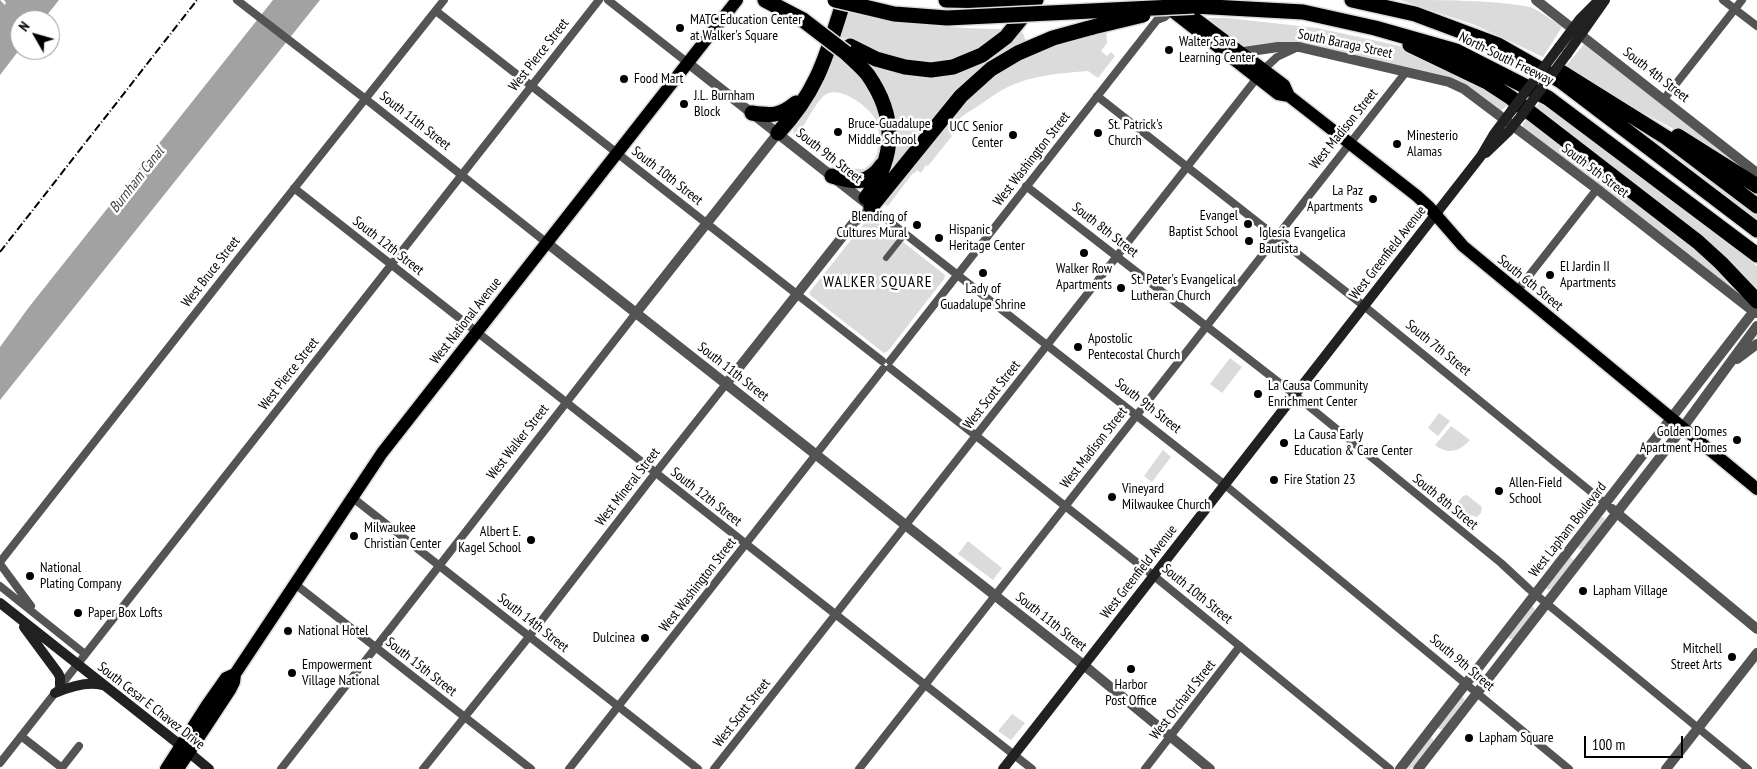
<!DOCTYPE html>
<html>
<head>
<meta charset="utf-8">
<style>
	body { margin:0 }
	#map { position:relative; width:1757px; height:769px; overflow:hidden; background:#fff; font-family:"PT Sans Narrow",sans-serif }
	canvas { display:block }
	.north { position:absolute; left:10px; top:10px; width:50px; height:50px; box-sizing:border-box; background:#fff; border:1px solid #999; border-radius:50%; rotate:308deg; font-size:14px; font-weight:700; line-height:20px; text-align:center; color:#000 }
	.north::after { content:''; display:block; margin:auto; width:18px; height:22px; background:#000; clip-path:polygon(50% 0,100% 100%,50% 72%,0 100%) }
	.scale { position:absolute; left:1584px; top:736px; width:99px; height:22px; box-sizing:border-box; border:2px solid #000; border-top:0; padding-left:6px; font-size:15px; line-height:18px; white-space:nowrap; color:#000; -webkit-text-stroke:4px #fff; paint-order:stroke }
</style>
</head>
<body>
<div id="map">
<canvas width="1757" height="769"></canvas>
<div class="north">N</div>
<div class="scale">100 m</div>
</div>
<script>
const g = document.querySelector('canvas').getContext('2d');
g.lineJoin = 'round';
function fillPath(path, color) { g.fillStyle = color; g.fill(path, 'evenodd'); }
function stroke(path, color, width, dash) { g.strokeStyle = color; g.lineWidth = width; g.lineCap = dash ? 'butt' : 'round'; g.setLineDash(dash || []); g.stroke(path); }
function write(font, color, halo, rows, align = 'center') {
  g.font = font + ' "PT Sans Narrow",sans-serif'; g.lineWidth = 5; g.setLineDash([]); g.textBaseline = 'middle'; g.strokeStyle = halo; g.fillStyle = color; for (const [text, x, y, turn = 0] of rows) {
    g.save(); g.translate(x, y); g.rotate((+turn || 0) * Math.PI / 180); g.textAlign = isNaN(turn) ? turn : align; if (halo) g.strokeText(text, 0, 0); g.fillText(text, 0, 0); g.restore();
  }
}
fillPath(new Path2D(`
	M1400,0C1436,0 1497,0 1530,7C1542,12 1552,20 1562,27L1543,57L1475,25Z
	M843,11C897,23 951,29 1006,29L980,51L933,66L859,48L836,34Z
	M1206,18H1228L1317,28L1396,45L1419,52L1509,103L1501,111L1480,96L1331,50L1244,47Z
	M1019,28H1026L1022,31L1028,46L1008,57L880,188L893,137L850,52L936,73Z
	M1106,29L1107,43L1101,51L1107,56L1111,52L1115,56L1098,78L1088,71C1062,73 1032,75 1008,87C997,92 986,101 975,108C967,113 953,121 949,131L952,136L928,166L926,165L921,173L917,170L914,174L913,173L888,206L882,203L948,116L990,76L1031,53Z
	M1584,44L1729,155L1756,179L1672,128L1563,70Z
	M831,47L858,71L880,106L884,152L866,176L845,173L837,168L864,169C868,166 872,163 875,158C880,149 881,126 874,117C866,105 839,85 825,95C816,101 805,126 796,136L793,134L795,122Z
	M1539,103L1590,137L1757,266V288L1752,286L1535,109Z
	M1615,108L1757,213V219L1614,109Z
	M1528,118L1691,243L1739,292L1738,294L1523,128V124Z
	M870,216L945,275L944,279L888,351L884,353L811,296L809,293Z
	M1230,358L1242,367L1222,393L1210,384Z
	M1439,413L1450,421L1438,436L1428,428Z
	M1451,426L1470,440C1459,452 1448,455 1435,445Z
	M1163,450L1171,457L1152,482L1144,476Z
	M1467,495L1482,507L1481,513L1477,517L1468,514L1456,505L1463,496Z
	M1602,517L1605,518L1604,521L1583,549H1579L1578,547L1598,520Z
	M968,541L1002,568L993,580L958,554Z
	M1570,557L1574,560L1553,588L1549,590L1546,588L1548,585Z
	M1532,606L1535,609L1533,613L1513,639H1509L1508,636Z
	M1462,697L1465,699L1463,702L1443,729H1439L1437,726Z
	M1012,714L1025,723L1011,740L998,731Z
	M1431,737L1433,739V742L1414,767L1408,769L1406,768Z`), '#dbdbdb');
fillPath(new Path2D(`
	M0,0L5,5L6,3L4,0H59L43,20H20V49L0,75Z
	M273,0H320L0,400V347L29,307Z`), '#a2a2a2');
const primary = new Path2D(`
	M1162,0L1163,4L1278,94L1289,96L1417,196L1429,207L1463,246L1757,489
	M1178,5L1284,85L1289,96
	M166,769L207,705L226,678L235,674L382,453L737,0
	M178,769L230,690L234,682L235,674`);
const motorway = new Path2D(`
	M765,0L803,20
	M946,0L996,1L1021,0
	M1352,0L1415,14L1498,45L1561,81L1757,230
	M1194,6L1303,12L1375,28L1456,51L1548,98L1757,255
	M1410,45L1487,82L1510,97L1698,242L1721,263L1757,301
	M850,46L876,59L905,67L931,70L953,67L982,55L1006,37L1036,0
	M846,53C853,60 862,67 868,75C897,117 896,157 866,198
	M1563,73L1667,138L1757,206
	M752,113C772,116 780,116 796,103
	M778,133C818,91 827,54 844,0
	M1678,136L1757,186
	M832,176C853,182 868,186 882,165
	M871,207L961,96L991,69L1018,53L1053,38L1093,27`);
stroke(primary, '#dbdbdb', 15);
stroke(motorway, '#dbdbdb', 18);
stroke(new Path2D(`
	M886,258L905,234`), '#545454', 6);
stroke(new Path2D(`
	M237,0L372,104L547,243
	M608,0L688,63
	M1723,0L1757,26
	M436,11L882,361
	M1097,96L1364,306L1606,504
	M1664,99L1742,0
	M1026,186L1295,395L1501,563L1529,589L1748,769
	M294,188L1032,769
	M871,207L1225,485L1569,769
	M1517,291L1597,189
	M890,361L1157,20L1165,17L1174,8
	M890,368L1154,576L1390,769
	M353,498L698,769
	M0,562L238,259L444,0
	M0,564L31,606
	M295,584L531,769
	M0,586L85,654
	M21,736L62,768
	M0,763L599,0
	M61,769L79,746
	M281,769L636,313
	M423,769L524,643L650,480L726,384
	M569,769L883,369
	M714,769L1264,69L1277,57L1294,49
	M859,769L1406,72
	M1145,769L1240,646`), '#545454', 8);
stroke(new Path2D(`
	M1536,0L1757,173
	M1237,53L1278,47H1299L1449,82L1464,89L1597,189L1748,307L1757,313
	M688,63L871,207L865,214L854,222L726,384
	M547,243L1091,671L1210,769
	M636,313L778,133
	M1737,359L1757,344
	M1612,509L1757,629
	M1400,769L1757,307
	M1418,769L1678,434L1757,326
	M1666,769L1757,653`), '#545454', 10);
stroke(new Path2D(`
	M1559,47L1580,19L1599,0
	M1567,54L1605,0
	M1486,153L1509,131L1521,116
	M0,603L175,741L209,769
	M24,627L58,673L60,677V685
	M55,693C69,687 87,681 102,685
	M1003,769L1481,156L1494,134L1512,110`), '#212121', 10);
stroke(primary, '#000', 12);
stroke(motorway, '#000', 15);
stroke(new Path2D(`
	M0,252L197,0`), '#000', 2, [8, 2.5, 1, 2.5]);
const motorwayBridge = new Path2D(`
	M835,0L894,14L947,18L1194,6
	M803,20L846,53
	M1093,27L1143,15`);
stroke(motorwayBridge, '#dbdbdb', 18, []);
stroke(new Path2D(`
	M1512,110L1559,47
	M1521,116L1567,54`), '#212121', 10);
stroke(motorwayBridge, '#000', 15);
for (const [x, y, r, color] of [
	[680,28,5,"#000"],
	[1169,50,5,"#000"],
	[624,79,5,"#000"],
	[684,104,5,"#000"],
	[838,132,5,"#000"],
	[1098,133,5,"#000"],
	[1013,135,5,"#000"],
	[1397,144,5,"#000"],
	[1373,199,5,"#000"],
	[1248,224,5,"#000"],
	[917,225,5,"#000"],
	[939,238,5,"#000"],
	[1249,241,5,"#000"],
	[1084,253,5,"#000"],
	[983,273,5,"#000"],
	[1550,275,5,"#000"],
	[1121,288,5,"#000"],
	[1078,347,5,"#000"],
	[1258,394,5,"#000"],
	[1737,440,5,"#000"],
	[1284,443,5,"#000"],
	[1274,480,5,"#000"],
	[1499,491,5,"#000"],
	[1112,497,5,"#000"],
	[354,536,5,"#000"],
	[531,540,5,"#000"],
	[30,576,5,"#000"],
	[1583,591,5,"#000"],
	[78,613,5,"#000"],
	[288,631,5,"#000"],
	[645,638,5,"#000"],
	[1732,657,5,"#000"],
	[1131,669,5,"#000"],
	[292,673,5,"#000"],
	[1469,738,5,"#000"]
]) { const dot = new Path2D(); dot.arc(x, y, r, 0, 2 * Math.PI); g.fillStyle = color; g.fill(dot); stroke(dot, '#fff', 2); }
write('14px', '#000', '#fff', [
	["MATC Education Center",690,20],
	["at Walker's Square",690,36],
	["Walter Sava",1179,42],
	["Learning Center",1179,58],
	["Food Mart",634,79],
	["J.L. Burnham",694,96],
	["Block",694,112],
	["Bruce-Guadalupe",848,124],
	["Middle School",848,140],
	["St. Patrick's",1108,125],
	["Church",1108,141],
	["UCC Senior",1003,127,"right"],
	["Center",1003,143,"right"],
	["Minesterio",1407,136],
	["Alamas",1407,152],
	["La Paz",1363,191,"right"],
	["Apartments",1363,207,"right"],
	["Evangel",1238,216,"right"],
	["Baptist School",1238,232,"right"],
	["Blending of",907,217,"right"],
	["Cultures Mural",907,233,"right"],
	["Hispanic",949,230],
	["Heritage Center",949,246],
	["Iglesia Evangelica",1259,233],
	["Bautista",1259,249],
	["El Jardin II",1560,267],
	["Apartments",1560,283],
	["Walker Row",1084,269,"center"],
	["Apartments",1084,285,"center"],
	["St. Peter's Evangelical",1131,280],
	["Lutheran Church",1131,296],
	["Lady of",983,289,"center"],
	["Guadalupe Shrine",983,305,"center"],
	["Apostolic",1088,339],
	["Pentecostal Church",1088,355],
	["La Causa Community",1268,386],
	["Enrichment Center",1268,402],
	["Golden Domes",1727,432,"right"],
	["Apartment Homes",1727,448,"right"],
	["La Causa Early",1294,435],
	["Education & Care Center",1294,451],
	["Fire Station 23",1284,480],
	["Allen-Field",1509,483],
	["School",1509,499],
	["Vineyard",1122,489],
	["Milwaukee Church",1122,505],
	["Milwaukee",364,528],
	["Christian Center",364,544],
	["Albert E.",521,532,"right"],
	["Kagel School",521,548,"right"],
	["National",40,568],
	["Plating Company",40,584],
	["Lapham Village",1593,591],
	["Paper Box Lofts",88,613],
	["National Hotel",298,631],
	["Dulcinea",635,638,"right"],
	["Mitchell",1722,649,"right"],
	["Street Arts",1722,665,"right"],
	["Empowerment",302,665],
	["Village National",302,681],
	["Harbor",1131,685,"center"],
	["Post Office",1131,701,"center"],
	["Lapham Square",1479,738]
], 'left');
write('14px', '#000', '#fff', [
	["South Baraga Street",1345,44,12],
	["West Pierce Street",539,55,-52],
	["North-South Freeway",1506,59,26],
	["South 4th Street",1656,75,38],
	["South 11th Street",415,121,38],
	["West Madison Street",1344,129,-51],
	["South 9th Street",829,156,38],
	["West Washington Street",1032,159,-52],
	["South 5th Street",1595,171,37],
	["South 10th Street",667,176,38],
	["South 8th Street",1105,230,38],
	["South 12th Street",388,246,38],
	["West Greenfield Avenue",1388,253,-52],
	["West Bruce Street",211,272,-52],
	["South 6th Street",1530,283,39],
	["West National Avenue",466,321,-52],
	["South 7th Street",1438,348,39],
	["South 11th Street",733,372,38],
	["West Pierce Street",289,374,-52],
	["West Scott Street",992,395,-52],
	["South 9th Street",1148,406,38],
	["West Walker Street",518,442,-52],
	["West Madison Street",1094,448,-52],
	["West Mineral Street",628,487,-52],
	["South 12th Street",706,497,38],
	["South 8th Street",1445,502,39],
	["West Lapham Boulevard",1568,530,-52],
	["West Greenfield Avenue",1139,572,-52],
	["West Washington Street",698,585,-52],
	["South 10th Street",1197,594,39],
	["South 11th Street",1051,622,38],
	["South 14th Street",533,623,38],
	["South 9th Street",1462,663,40],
	["South 15th Street",421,667,38],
	["West Orchard Street",1183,700,-52],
	["South Cesar E Chavez Drive",151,706,38],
	["West Scott Street",742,713,-52]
]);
write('italic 15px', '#434343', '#fff', [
	["Burnham Canal",137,180,-52]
]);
g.letterSpacing = '1px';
write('16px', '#000', '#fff', [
	["WALKER SQUARE",878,282]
]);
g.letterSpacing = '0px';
</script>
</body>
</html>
